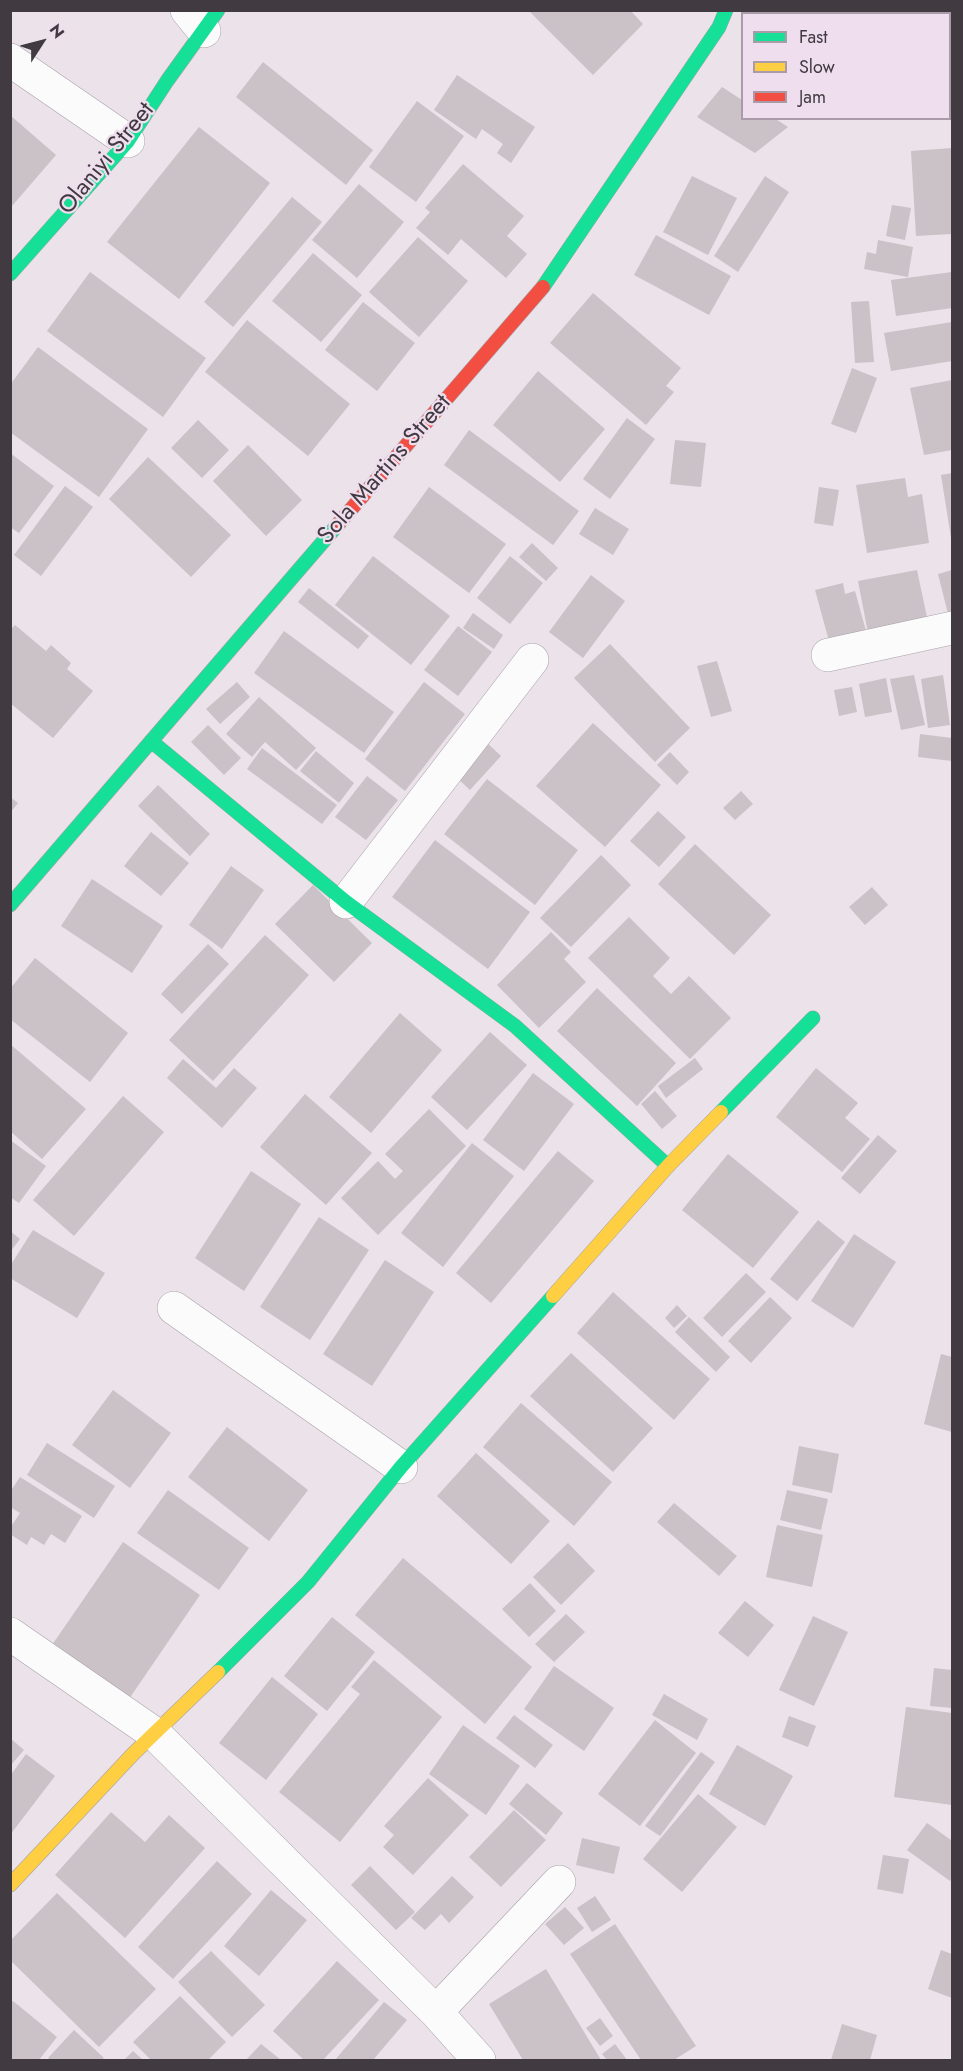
<!DOCTYPE html>
<html>
<head>
<meta charset="utf-8">
<style>
	body { margin:0 }
	#map { position:relative; width:963px; height:2071px; overflow:hidden; background:#ebe2ea; font-family:Jost,sans-serif }
	canvas { display:block }
	.frame { position:absolute; inset:0; border:12px solid #413a40; pointer-events:none }
	.legend { position:absolute; left:741px; top:12px; width:210px; height:108px; box-sizing:border-box; background:#efdeee; border:2px solid #a99ca8; margin:0; padding:8px 10px; list-style:none; font-size:18px; color:#413a40 }
	.legend li { display:flex; align-items:center; gap:12px; height:30px }
	.legend b { width:30px; border:2px solid #a99ca8 }
	.north { position:absolute; left:12px; top:12px; width:60px; height:60px; -webkit-text-stroke:4px #efdeee; paint-order:stroke; rotate:54deg; font-size:16px; font-weight:700; line-height:24px; text-align:center; color:#413a40 }
	.north::after { content:''; display:block; margin:auto; width:21px; height:27px; background:#413a40; clip-path:polygon(50% 0,100% 100%,50% 72%,0 100%) }
</style>
</head>
<body>
<div id="map">
<canvas width="963" height="2071"></canvas>
<div class="frame"></div>
<ul class="legend">
<li><b style="height:8px;background:#16e098"></b>Fast</li>
<li><b style="height:8px;background:#ffcf43"></b>Slow</li>
<li><b style="height:8px;background:#f24e42"></b>Jam</li>
</ul>
<div class="north">N</div>
</div>
<script>
const g = document.querySelector('canvas').getContext('2d');
g.lineJoin = 'round';
function fillPath(path, color) { g.fillStyle = color; g.fill(path, 'evenodd'); }
function stroke(path, color, width, dash) { g.strokeStyle = color; g.lineWidth = width; g.lineCap = dash ? 'butt' : 'round'; g.setLineDash(dash || []); g.stroke(path); }
function write(font, color, halo, rows, align = 'center') {
  g.font = font + ' Jost,sans-serif'; g.lineWidth = 4.5; g.setLineDash([]); g.textBaseline = 'middle'; g.strokeStyle = halo; g.fillStyle = color; for (const [text, x, y, turn = 0] of rows) {
    g.save(); g.translate(x, y); g.rotate((+turn || 0) * Math.PI / 180); g.textAlign = isNaN(turn) ? turn : align; if (halo) g.strokeText(text, 0, 0); g.fillText(text, 0, 0); g.restore();
  }
}
fillPath(new Path2D(`
	M528,10H630L643,24L593,75Z
	M263,62L373,150L346,185L236,97Z
	M457,75L535,127L511,163L497,153L503,144L482,129L476,139L434,110Z
	M722,87L742,100V118H774L788,127L755,153L697,117Z
	M417,101L464,136L416,202L369,167Z
	M10,115L56,155L12,206L10,204Z
	M199,127L270,183L179,299L107,242Z
	M952,148V234L916,236L911,151Z
	M463,164L524,216L507,236L527,254L506,278L461,239L448,255L416,228L430,212L425,208Z
	M692,176L737,198L708,255L663,232Z
	M765,176L789,192L738,272L714,256Z
	M359,184L404,222L357,278L312,240Z
	M292,197L322,222L233,327L204,302Z
	M892,205L911,208L905,240L886,236Z
	M656,235L731,276L709,315L634,275Z
	M418,237L468,281L419,337L369,292Z
	M878,240L913,247L908,277L864,269L867,252L876,254Z
	M313,253L362,295L321,342L272,301Z
	M90,272L206,358L163,417L47,331Z
	M952,272V308L896,316L891,280Z
	M593,293L681,368L666,386L674,392L646,425L550,343Z
	M869,301L874,362L855,363L851,302Z
	M363,302L415,343L377,391L325,350Z
	M247,320L350,404L308,456L205,372Z
	M952,322V361L891,371L884,333Z
	M38,347L148,429L99,497L10,432V385Z
	M852,368L877,378L856,433L831,424Z
	M538,371L605,429L560,482L493,425Z
	M952,380V450L924,455L910,388Z
	M627,418L655,439L610,499L583,479Z
	M198,420L229,450L202,478L171,448Z
	M469,430L579,511L553,545L444,465Z
	M675,440L706,443L701,487L670,484Z
	M248,445L302,500L266,536L213,481Z
	M10,453L54,486L19,533L10,527Z
	M148,457L231,535L191,577L109,499Z
	M952,473V538H951L941,475Z
	M905,478L908,497L922,494L929,543L867,553L856,485Z
	M65,486L93,507L41,576L14,555Z
	M429,487L506,544L469,593L393,537Z
	M819,487L839,490L833,526L814,523Z
	M595,508L629,529L613,555L579,534Z
	M532,543L558,568L546,581L519,557Z
	M373,556L450,616L411,665L335,605Z
	M510,556L543,583L510,624L477,598Z
	M917,570L928,622L868,633L858,581Z
	M952,570V613L948,614L938,574Z
	M591,575L625,601L583,658L549,632Z
	M843,583L845,594L855,591L866,631L829,641L815,590Z
	M309,588L369,636L358,649L298,602Z
	M473,613L503,635L494,649L463,628Z
	M15,625L46,651L51,645L71,663L67,669L93,691L53,738L10,703V630Z
	M458,626L492,652L458,696L424,670Z
	M284,631L394,712L364,753L254,673Z
	M610,644L690,728L655,762L574,678Z
	M717,661L732,711L711,717L697,666Z
	M914,675L925,725L901,730L890,679Z
	M943,675L950,725L928,728L921,679Z
	M886,678L892,712L865,717L859,684Z
	M237,682L250,697L220,724L206,709Z
	M424,682L465,714L405,791L365,759Z
	M852,687L857,712L839,716L834,690Z
	M259,697L316,748L296,770L265,742L252,757L226,734Z
	M593,723L661,785L605,847L536,786Z
	M208,725L241,758L224,775L191,742Z
	M920,734L952,738V761L918,757Z
	M485,741L501,756L470,790L454,775Z
	M262,748L337,805L322,824L247,769Z
	M316,751L354,783L339,803L300,771Z
	M670,752L689,772L677,785L657,765Z
	M367,776L398,800L366,840L335,817Z
	M487,779L578,850L535,905L444,834Z
	M158,785L210,834L190,856L138,806Z
	M741,791L753,804L735,820L723,808Z
	M10,797L18,803L10,813Z
	M658,811L686,837L659,867L630,841Z
	M151,832L189,863L161,896L124,866Z
	M435,840L530,912L488,969L392,897Z
	M695,844L771,915L734,955L658,884Z
	M601,855L631,885L571,947L540,918Z
	M231,866L264,890L222,949L189,925Z
	M92,879L163,926L132,973L61,926Z
	M313,885L372,943L334,982L275,924Z
	M872,887L888,905L865,925L849,907Z
	M629,917L670,958L653,976L671,994L689,976L731,1018L690,1059L588,958Z
	M551,932L571,952L564,959L586,982L539,1028L497,985Z
	M265,935L309,975L213,1081L169,1040Z
	M208,944L229,964L182,1014L161,994Z
	M35,958L128,1033L90,1082L10,1019V989Z
	M597,988L676,1063L637,1106L557,1031Z
	M400,1013L442,1050L371,1133L329,1097Z
	M490,1032L527,1065L467,1130L431,1097Z
	M10,1044L86,1109L42,1159L10,1131Z
	M695,1058L703,1069L666,1098L658,1086Z
	M183,1059L216,1088L234,1068L257,1088L222,1128L167,1078Z
	M816,1068L858,1103L845,1118L870,1139L842,1172L776,1117Z
	M533,1073L574,1104L524,1171L483,1140Z
	M655,1091L677,1116L662,1129L641,1104Z
	M305,1094L372,1153L326,1205L260,1147Z
	M123,1096L164,1132L74,1236L33,1200Z
	M429,1109L466,1146L378,1235L341,1198L378,1161L395,1179L403,1171L385,1154Z
	M878,1135L897,1151L860,1194L841,1178Z
	M10,1140L46,1166L19,1203L10,1197Z
	M472,1143L514,1176L443,1267L401,1233Z
	M558,1151L594,1181L491,1303L456,1273Z
	M728,1154L799,1212L753,1268L682,1210Z
	M251,1171L301,1204L244,1291L195,1258Z
	M319,1217L369,1250L310,1340L260,1307Z
	M818,1220L845,1242L797,1301L770,1279Z
	M33,1230L105,1273L77,1318L10,1278V1266Z
	M10,1231L20,1239L10,1252Z
	M854,1234L896,1262L853,1328L811,1301Z
	M385,1260L434,1292L372,1386L323,1354Z
	M746,1273L766,1292L722,1337L703,1318Z
	M613,1292L710,1379L674,1420L577,1333Z
	M770,1297L792,1318L751,1363L728,1341Z
	M677,1305L687,1316L674,1328L665,1318Z
	M689,1317L730,1357L716,1372L675,1332Z
	M571,1353L653,1428L613,1472L530,1396Z
	M941,1354L952,1357V1432L924,1424Z
	M113,1390L171,1433L130,1488L72,1445Z
	M521,1403L612,1482L574,1526L483,1447Z
	M227,1427L308,1490L269,1541L188,1477Z
	M47,1443L115,1486L94,1518L27,1475Z
	M799,1446L839,1454L832,1493L792,1485Z
	M476,1453L550,1521L511,1564L437,1496Z
	M20,1477L82,1516L65,1543L51,1534L44,1545L31,1537L27,1545L10,1534V1528L20,1513L10,1507V1492Z
	M168,1490L249,1548L219,1590L137,1533Z
	M787,1490L828,1499L821,1530L780,1520Z
	M674,1503L737,1556L719,1576L657,1522Z
	M777,1525L823,1535L812,1587L766,1577Z
	M123,1542L200,1595L129,1699L52,1645Z
	M568,1543L595,1571L561,1605L533,1577Z
	M403,1558L532,1667L485,1724L355,1615Z
	M530,1583L556,1611L529,1637L502,1609Z
	M745,1601L774,1625L748,1657L718,1633Z
	M566,1614L585,1632L554,1662L535,1644Z
	M813,1616L848,1632L814,1706L779,1690Z
	M332,1617L375,1652L327,1711L284,1676Z
	M374,1660L442,1717L340,1842L279,1792L360,1694L351,1687Z
	M554,1666L614,1708L584,1751L524,1709Z
	M934,1668L952,1670V1708L930,1706Z
	M272,1677L318,1714L266,1780L219,1743Z
	M664,1694L708,1719L697,1740L652,1715Z
	M906,1707L952,1713V1805L894,1797Z
	M514,1715L553,1745L535,1768L496,1738Z
	M789,1716L816,1726L808,1747L782,1737Z
	M655,1720L696,1753L640,1826L598,1794Z
	M463,1725L520,1766L486,1815L429,1774Z
	M10,1738L24,1750L10,1766Z
	M737,1745L793,1776L765,1826L709,1794Z
	M701,1752L715,1762L660,1836L645,1826Z
	M26,1754L55,1776L10,1835V1776Z
	M428,1778L469,1815L413,1875L383,1847L394,1835L384,1826Z
	M527,1783L563,1813L546,1835L509,1804Z
	M698,1794L737,1827L682,1892L643,1859Z
	M514,1810L546,1840L501,1887L469,1857Z
	M111,1812L145,1842L169,1815L205,1848L125,1938L55,1875Z
	M927,1823L951,1840L952,1838V1877L950,1881L907,1850Z
	M582,1838L620,1847L614,1874L576,1865Z
	M883,1855L909,1859L903,1894L877,1889Z
	M217,1861L252,1894L173,1979L138,1947Z
	M370,1866L415,1912L396,1930L351,1885Z
	M452,1876L474,1897L449,1923L441,1914L425,1930L411,1918Z
	M271,1890L307,1920L259,1976L224,1946Z
	M57,1893L156,1989L99,2047L10,1960V1941Z
	M595,1896L611,1920L592,1932L577,1908Z
	M565,1907L584,1928L564,1945L545,1924Z
	M615,1924L696,2046L674,2060H641L570,1954Z
	M941,1950L952,1954V1998L928,1989Z
	M211,1951L265,2005L232,2037L178,1982Z
	M337,1961L379,2000L323,2060H304L273,2031Z
	M546,1969L601,2060H523L489,2004Z
	M180,1996L226,2042L208,2060H151L133,2042Z
	M13,2001L57,2037L39,2060H10V2004Z
	M384,2002L407,2020L373,2060H335Z
	M600,2018L613,2036L600,2046L586,2028Z
	M842,2024L877,2035L870,2060H831Z
	M74,2030L104,2058L101,2060H50L48,2058Z
	M261,2044L281,2060H246Z
	M615,2044L627,2060H607L602,2054Z
	M133,2051L143,2060H124Z`), '#cac2c7');
const street = new Path2D(`
	M187,10L204,31
	M890,14L891,10
	M10,60L128,141
	M828,655L952,628
	M346,902L532,660
	M174,1308L401,1467
	M10,1634L155,1734L436,2012L479,2060
	M436,2012L559,1882`);
const fast = new Path2D(`
	M10,274L128,141L167,81L218,10
	M543,287L719,27L726,10
	M151,741L346,902L515,1026L668,1166
	M10,905L340,522
	M721,1112L813,1018
	M218,1672L308,1582L401,1467L553,1296`);
const slow = new Path2D(`
	M553,1296L668,1166L721,1112
	M10,1885L133,1754L218,1672`);
const jam = new Path2D(`
	M340,522L543,287`);
stroke(street, '#a7a1a7', 34);
stroke(fast, '#a7a1a7', 15);
stroke(slow, '#a7a1a7', 15);
stroke(jam, '#a7a1a7', 15);
stroke(street, '#fcfbfc', 33);
stroke(fast, '#16e098', 14);
stroke(slow, '#ffcf43', 14);
stroke(jam, '#f24e42', 14);
write('24px', '#413a40', '#efdeee', [
	["Olaniyi Street",107,159,-51],
	["Sola Martins Street",385,470,-49]
]);
</script>
</body>
</html>
